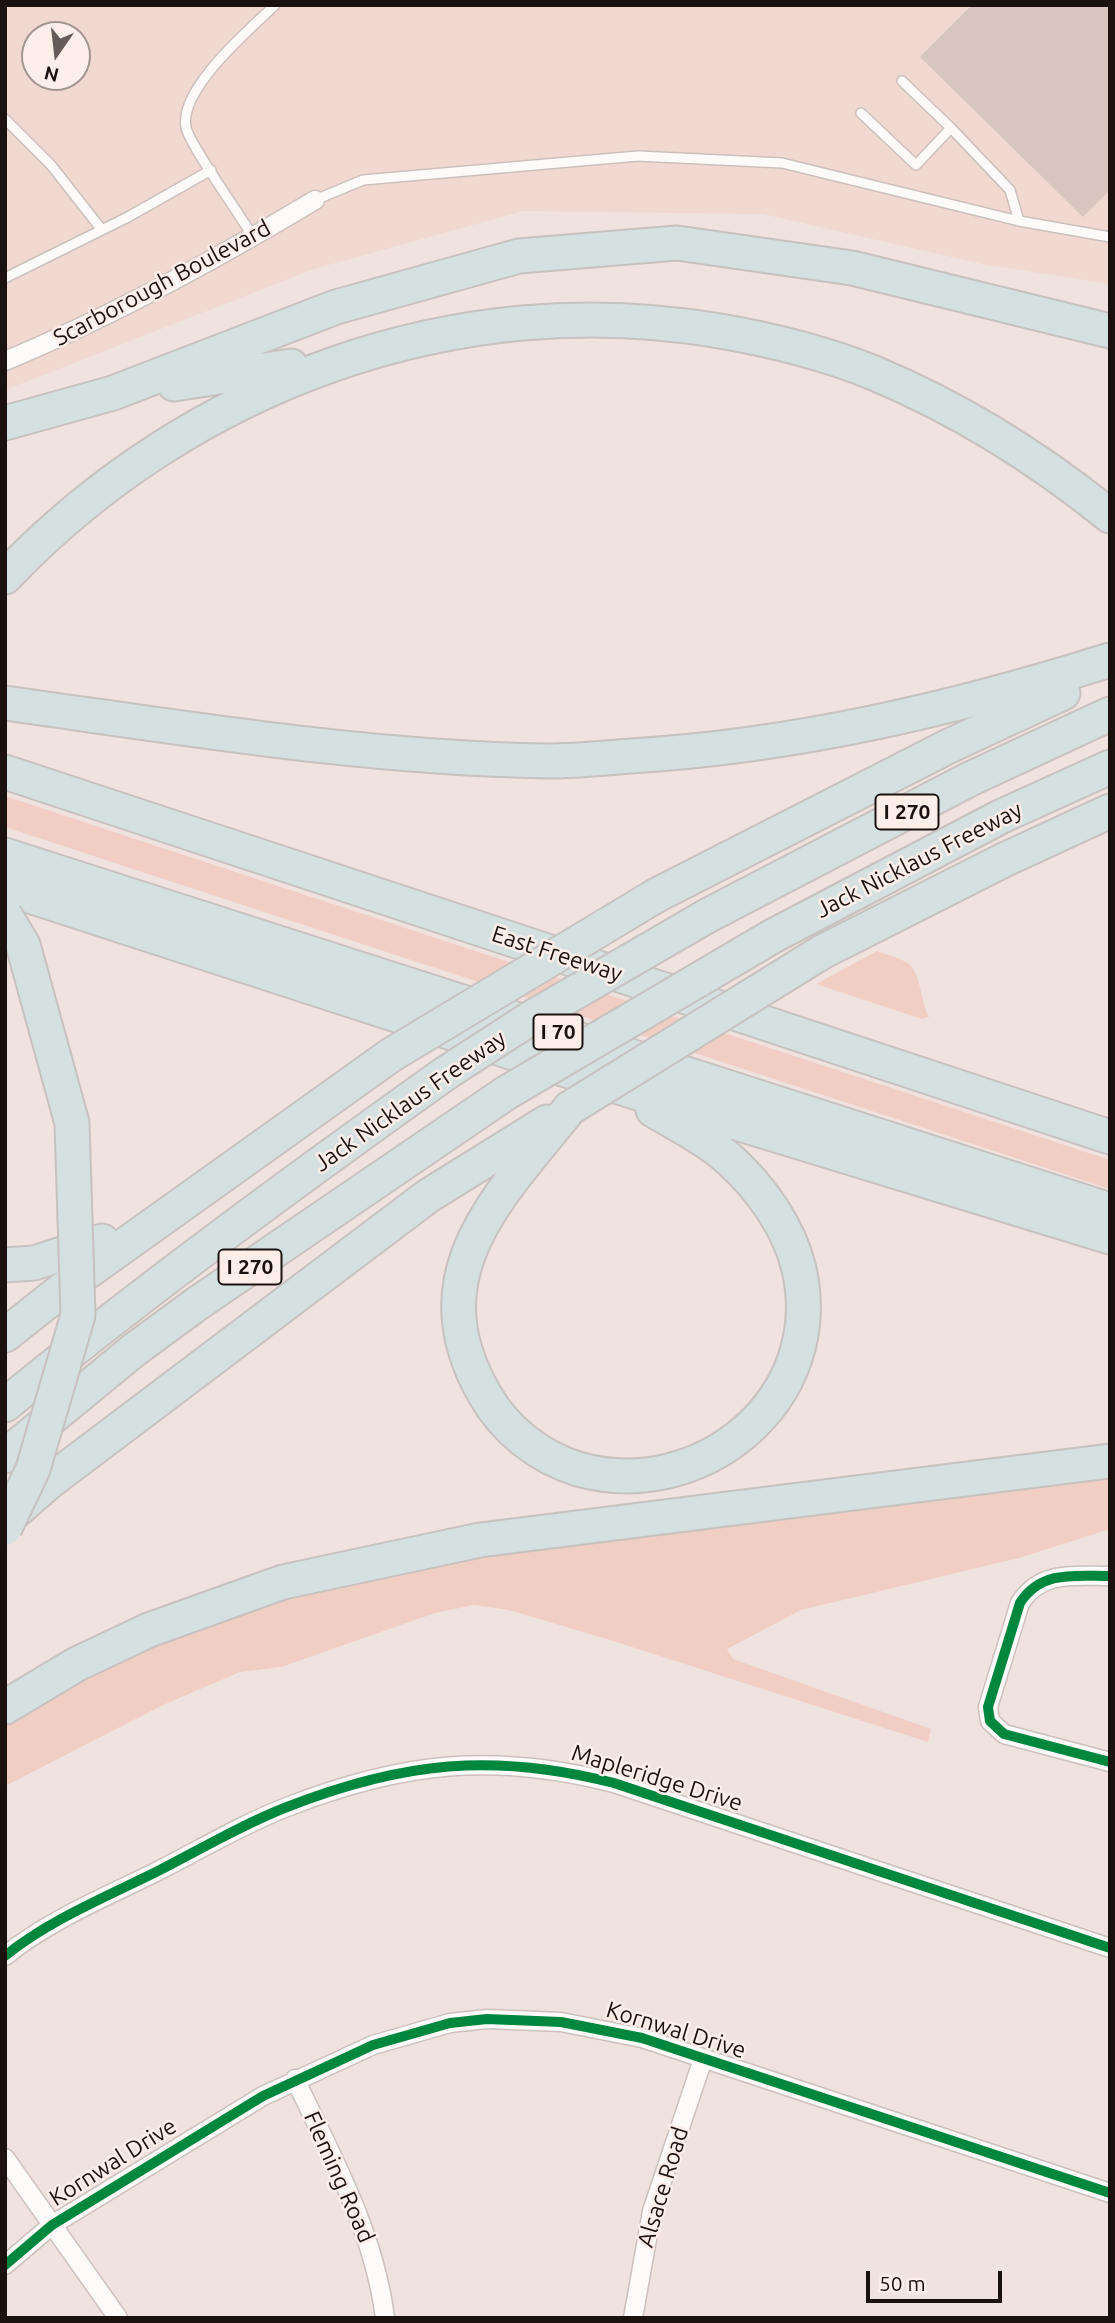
<!DOCTYPE html>
<html>
<head>
<meta charset="utf-8">
<style>
	body { margin:0 }
	#map { position:relative; width:1115px; height:2323px; overflow:hidden; background:#f0e2de; font-family:Ubuntu,sans-serif }
	canvas { display:block }
	.frame { position:absolute; inset:0; border:7px solid #1b1210; pointer-events:none }
	.north { position:absolute; left:21px; top:21px; width:70px; height:70px; box-sizing:border-box; background:#feeee9; border:2px solid #a39692; border-radius:50%; rotate:194deg; font-size:19px; font-weight:700; line-height:28px; text-align:center; color:#1b1210 }
	.north::after { content:''; display:block; margin:auto; width:24px; height:32px; background:#665b58; clip-path:polygon(50% 0,100% 100%,50% 72%,0 100%) }
	.scale { position:absolute; left:866px; top:2271px; width:136px; height:32px; box-sizing:border-box; border:4px solid #1b1210; border-top:0; padding-left:9px; font-size:21px; line-height:24px; white-space:nowrap; color:#1b1210; -webkit-text-stroke:5px #feeee9; paint-order:stroke }
</style>
</head>
<body>
<div id="map">
<canvas width="1115" height="2323"></canvas>
<div class="frame"></div>
<div class="north">N</div>
<div class="scale">50 m</div>
</div>
<script>
const g = document.querySelector('canvas').getContext('2d');
g.lineJoin = 'round';
function fillPath(path, color) { g.fillStyle = color; g.fill(path, 'evenodd'); }
function stroke(path, color, width, dash) { g.strokeStyle = color; g.lineWidth = width; g.lineCap = dash ? 'butt' : 'round'; g.setLineDash(dash || []); g.stroke(path); }
function write(font, color, halo, rows, align = 'center') {
  g.font = font + ' Ubuntu,sans-serif'; g.lineWidth = 5; g.setLineDash([]); g.textBaseline = 'middle'; g.strokeStyle = halo; g.fillStyle = color; for (const [text, x, y, turn = 0] of rows) {
    g.save(); g.translate(x, y); g.rotate((+turn || 0) * Math.PI / 180); g.textAlign = isNaN(turn) ? turn : align; if (halo) g.strokeText(text, 0, 0); g.fillText(text, 0, 0); g.restore();
  }
}
fillPath(new Path2D(`
	M5,5H1110V284L982,264L763,214L523,211L314,269L5,390ZM35,35H77V77H35Z`), '#f1d8d1');
fillPath(new Path2D(`
	M5,796L1110,1160V1189L5,827Z
	M877,951C887,955 901,958 909,964C921,975 921,1003 929,1017L922,1019L816,984Z
	M1110,1477V1529L1019,1558L801,1610L727,1649L733,1659L931,1729L928,1742L610,1640L509,1610L474,1605L435,1613L281,1667L240,1672L163,1705L5,1786V1712L209,1617L395,1566Z`), '#f1cec4');
fillPath(new Path2D(`
	M972,5H1110V190L1083,217L920,57Z`), '#d8c5bf');
const lane = new Path2D(`
	M902,81L951,128L1010,190L1019,221
	M861,113L916,165L951,128
	M5,119L51,165L102,230
	M315,200L363,180L638,156L782,163L1019,221L1110,237
	M253,237C242,217 188,143 186,127C179,89 249,30 275,5
	M5,278L128,217L211,170`);
const street = new Path2D(`
	M5,361C113,316 215,260 315,200
	M1110,1576C1075,1576 1041,1570 1020,1603L988,1707L990,1721L1004,1734L1110,1762
	M5,1956C49,1920 108,1896 158,1871C201,1849 243,1824 287,1807C402,1762 494,1752 614,1783L1110,1948
	M295,2079C332,2157 374,2231 385,2318
	M5,2158L118,2318
	M5,2265L52,2225L263,2096L373,2045L450,2023L487,2019L561,2022L642,2038L1110,2193
	M633,2318L652,2211L703,2059`);
const highway = new Path2D(`
	M174,384L291,366
	M5,423L113,393L336,307L519,256L677,243L852,268L1110,331
	M5,577C188,385 456,285 720,331C772,340 825,353 874,373C960,409 1037,457 1110,516
	M5,703C185,728 365,758 547,761C575,761 604,758 631,756C795,746 954,709 1110,660
	M5,772L1110,1137
	M5,855L1110,1210
	M5,888L612,1085L1110,1237
	M657,895L949,746L1063,693
	M707,916L970,779L1110,714
	M773,936L1000,817L1110,767
	M822,952L1004,860L1110,811
	M570,1108C498,1198 415,1275 485,1395C505,1430 539,1457 578,1469C700,1504 829,1400 799,1269C789,1227 761,1188 729,1159C708,1140 678,1125 653,1110
	M5,1265L34,1263L102,1241
	M5,1335L62,1290L391,1055
	M5,1405C148,1288 296,1180 446,1073
	M5,1456L134,1350L198,1303L506,1093
	M10,1516L49,1482L428,1196L547,1122
	M5,1707L77,1664L149,1630L283,1582L480,1540L1110,1461`);
stroke(lane, '#ccc0bd', 12);
stroke(street, '#ccc0bd', 21);
stroke(highway, '#c7c1bf', 37);
stroke(lane, '#fdfbfa', 9);
stroke(street, '#fdfbfa', 18);
stroke(highway, '#d5e1e1', 33);
const highwayBridge = new Path2D(`
	M5,915L23,945L72,1123L78,1315L33,1469L5,1528
	M391,1055L657,895
	M446,1073L531,1018L707,916
	M506,1093L773,936
	M570,1108L822,952`);
stroke(highwayBridge, '#c7c1bf', 37, []);
stroke(highwayBridge, '#d5e1e1', 33);
stroke(new Path2D(`
	M1110,1576C1075,1576 1041,1570 1020,1603L988,1707L990,1721L1004,1734L1110,1762
	M5,1956C49,1920 108,1896 158,1871C201,1849 243,1824 287,1807C402,1762 494,1752 614,1783L1110,1948
	M5,2265L52,2225L263,2096L373,2045L450,2023L487,2019L561,2022L642,2038L1110,2193`), '#00873e', 10);
for (const [x, y, w] of [
	[907,812,63],
	[558,1032,49],
	[250,1267,63]
]) { const box = new Path2D(); box.roundRect(x - w / 2, y - 17.5, w, 35, 5); g.fillStyle = '#feeee9'; g.fill(box); stroke(box, '#1b1210', 2); }
write('bold 21px', '#1b1210', null, [
	["I 270",907,812],
	["I 70",558,1032],
	["I 270",250,1267]
]);
write('23px', '#1b1210', '#feeee9', [
	["Scarborough Boulevard",162,283,-28],
	["Jack Nicklaus Freeway",919,860,-27],
	["East Freeway",557,954,18],
	["Jack Nicklaus Freeway",410,1101,-35],
	["Mapleridge Drive",657,1778,17],
	["Kornwal Drive",676,2030,17],
	["Kornwal Drive",113,2162,-32],
	["Fleming Road",339,2177,66],
	["Alsace Road",663,2187,-73]
]);
</script>
</body>
</html>
